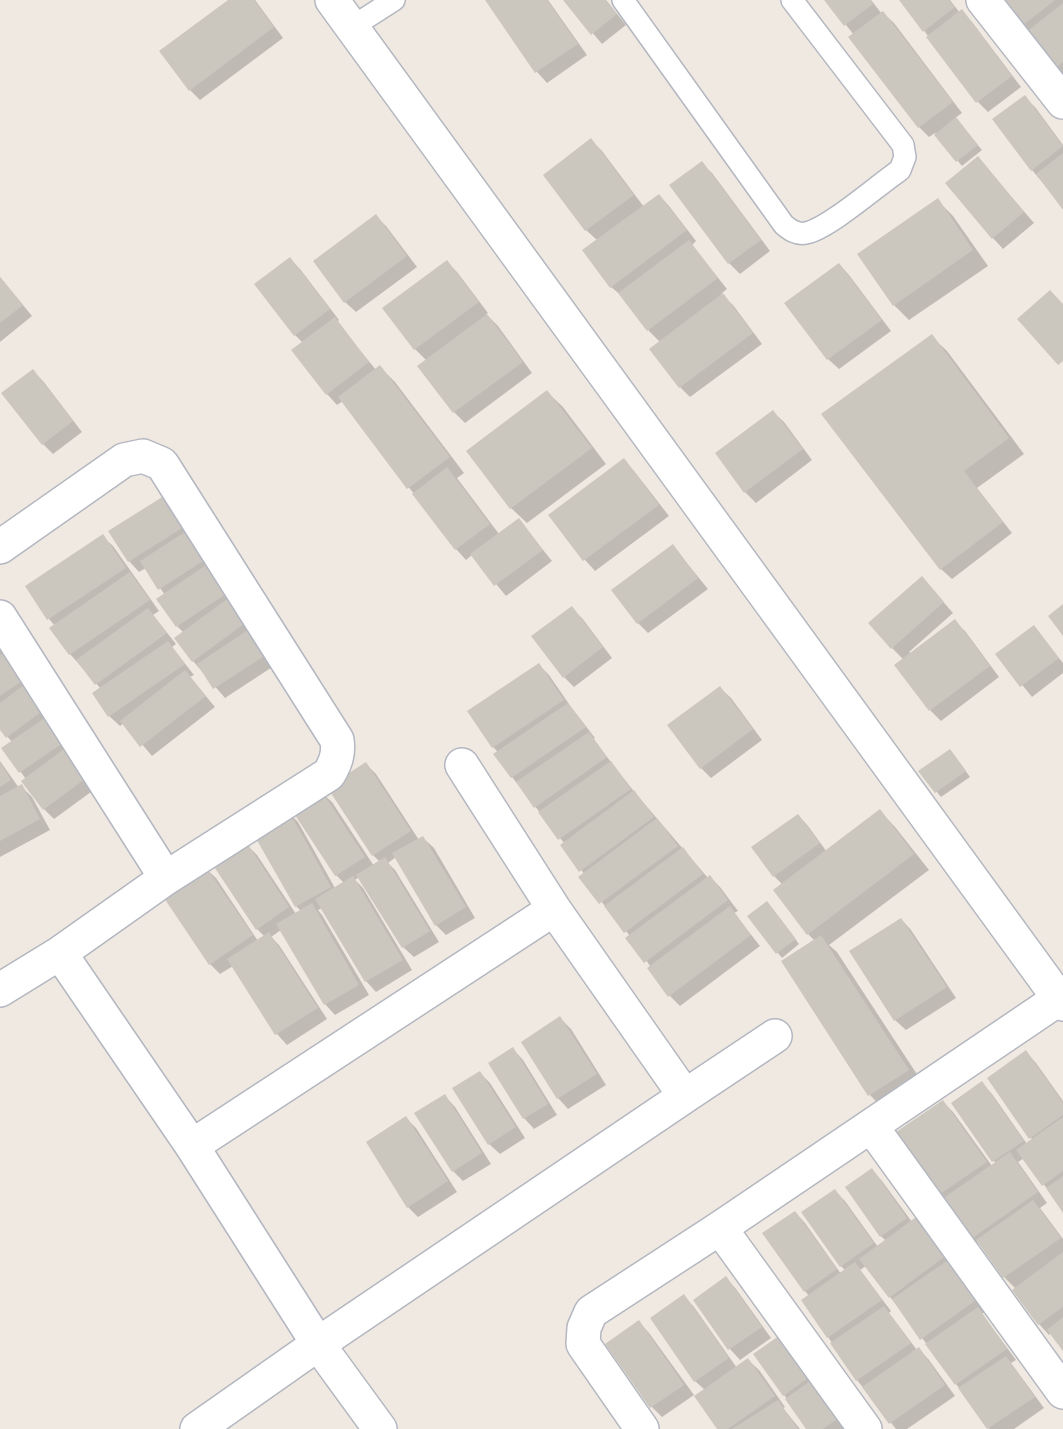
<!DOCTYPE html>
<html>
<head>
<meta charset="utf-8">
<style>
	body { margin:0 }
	canvas { display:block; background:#efe9e1 }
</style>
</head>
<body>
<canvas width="1063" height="1429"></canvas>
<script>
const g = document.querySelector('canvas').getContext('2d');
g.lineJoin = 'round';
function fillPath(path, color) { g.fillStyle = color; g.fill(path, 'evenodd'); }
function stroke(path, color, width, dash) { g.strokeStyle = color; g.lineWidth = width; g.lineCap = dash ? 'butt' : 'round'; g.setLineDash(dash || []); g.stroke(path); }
fillPath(new Path2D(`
	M230,0H255L283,38L200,100L190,90Z
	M487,0H548L587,55L547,83L537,72Z
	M565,0H606L626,25L602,44Z
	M826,0H871L882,14L883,13L894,23L962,113L955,118L982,150L962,166L935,133L929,137L919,127L854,35Z
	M901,0H950L960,13L961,11L972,22L1021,87L988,112L978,102Z
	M994,0H1063V91Z
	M1024,97L1035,107L1063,145V207L1032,170Z
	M591,140L602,151L644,207L659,195L669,206L696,241L692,245L727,289L721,294L733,305L762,344L690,397L680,387L660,342L648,330L622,296L611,287L598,241L586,230Z
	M978,158L1034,223L1003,249L993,238Z
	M701,163L712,173L770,251L740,274L729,263L671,185Z
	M937,200L953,216L988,266L909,320L894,305Z
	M376,216L386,226L417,267L356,312L345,302Z
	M290,259L300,269L339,320L337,322L376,370L380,367L395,382L464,473L457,478L499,534L519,520L552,561L506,596L472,555L466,560L456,549L343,401L337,405L327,394L293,350L303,343L295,335Z
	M447,262L457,272L488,313L486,314L498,326L532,373L465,423L454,412L419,367L427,361L415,349L384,309Z
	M839,264L849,275L891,331L839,369L828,359L786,303Z
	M0,277L32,316L0,342Z
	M931,336L947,351L1024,454L977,488L1012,533L952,579L941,569Z
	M33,371L43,381L82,432L53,454L43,444Z
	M547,392L563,407L606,464L527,523L511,508Z
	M773,412L784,422L812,460L756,503L745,492L717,454Z
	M624,460L634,471L669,516L595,571L585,560L550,515Z
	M174,491L283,660L225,698L193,661L184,633L177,626L165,595L146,568L139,572L129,561Z
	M102,536L113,546L159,611L153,615L176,644L172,647L194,675L190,677L215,707L152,756L124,723L120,726L109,716L101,689L70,654L52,628L55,626L49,619Z
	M673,546L708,589L648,633L638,623Z
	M932,589L953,613L909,652L911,654L954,621L965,631L999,677L941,721L930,710L896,665L903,659L892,648Z
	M571,608L582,618L612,658L574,687L564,677Z
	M0,624L106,781L54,819L44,809L26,779L3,748L12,742L0,728Z
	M1034,627L1063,663V673L1032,697L997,654Z
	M539,665L549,675L571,707L595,738L593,739L636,794L708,878L710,877L720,887L738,911L734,913L760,946L680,1006L670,996L630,936L581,877L584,874L564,843L512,777L498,752L493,747Z
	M720,688L731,698L762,740L711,778L701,768Z
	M954,755L970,777L941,797L920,771Z
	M0,761L19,788L21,786L32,797L50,830L0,857Z
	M366,764L376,774L419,840L423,838L434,848L475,918L446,935L436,925L396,857L388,863L395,870L439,942L414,957L403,947L359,877L355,880L363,888L412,970L376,992L366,981L322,908L318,910L322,915L369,995L335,1015L325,1004L281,930L271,937L279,945L327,1019L287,1045L277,1034L233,966L220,974L210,964L205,868L216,878L258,941L265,937L257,929L247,845L257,855L296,914L301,911L296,906L286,810L298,822L335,888L344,883L336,875L321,792L332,802L374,866L380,862L373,855L330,787Z
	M880,811L895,827L929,870L829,945L837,952L924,1085L885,1111L870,1095L783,962L815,941L808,934L783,885L774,876L798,815L808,826L827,852Z
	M772,908L799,944L782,958L749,917Z
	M901,919L911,930L956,998L906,1030L895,1020Z
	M560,1018L571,1029L606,1085L568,1109L558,1098Z
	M513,1049L523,1060L557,1115L534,1129L524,1118Z
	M1026,1052L1036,1063L1063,1101V1210L1024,1158L1018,1162L1047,1203L1040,1208L1063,1239V1349L1051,1333L1049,1335L1039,1324L1014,1291L1016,1289L1005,1278L983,1247L972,1238L899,1133L943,1102L953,1112L992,1166L996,1163L994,1161L982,1083L992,1094L1027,1144L1033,1140L1031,1138Z
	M480,1073L490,1083L525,1138L500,1154L489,1144Z
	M445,1096L455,1107L491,1164L463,1181L453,1171Z
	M406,1118L416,1128L457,1192L418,1217L408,1207Z
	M872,1170L882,1181L912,1222L923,1214L989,1309L982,1314L1016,1360L1011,1363L1044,1408L1014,1429H989L929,1347L866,1266L860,1270L891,1311L889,1313L917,1350L919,1349L929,1360L955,1396L907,1429H896L857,1380L828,1337L809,1296L805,1291L795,1212L805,1223L841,1274L846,1271L841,1266L835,1191L845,1201L878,1247L886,1241L881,1236Z
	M726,1278L736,1289L771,1338L740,1360L730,1349L695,1300Z
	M684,1296L694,1307L737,1368L748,1360L759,1370L785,1407L783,1408L800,1429H719L705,1390L695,1381Z
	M639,1322L649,1333L694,1395L662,1417L652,1407Z
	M786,1333L848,1429H808L784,1395Z`), '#0003');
fillPath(new Path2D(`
	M228,0H254L274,27L189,91L159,51Z
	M485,0H547L578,44L535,73Z
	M563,0H605L617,14L591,35Z
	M824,0H870L873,4L844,26Z
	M899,0H949L955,7L923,32Z
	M992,0H1055L1017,30Z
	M1063,3V62L1054,69L1025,33Z
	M962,9L1012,76L976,103L926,37Z
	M883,11L953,102L918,128L848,37Z
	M1025,95L1063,146L1031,171L992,119Z
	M956,117L978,145L956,162L934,135Z
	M591,138L634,195L585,231L543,175Z
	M1063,153V210L1036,174Z
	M978,156L1024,212L992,239L945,183Z
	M702,161L761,240L728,264L669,185Z
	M659,194L687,230L610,288L582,250Z
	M938,198L973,250L893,306L857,254Z
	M376,214L407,256L344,303L313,261Z
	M689,240L718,278L647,331L618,293Z
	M290,257L330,309L294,336L254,284Z
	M447,260L479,302L414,350L382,308Z
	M839,263L882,320L827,360L784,303Z
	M0,277L23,305L0,323Z
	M1050,290L1063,304V361L1058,365L1017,319Z
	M723,293L753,333L679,388L649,349Z
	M487,314L523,362L453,413L417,366Z
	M335,317L369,362L326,395L291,350Z
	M932,334L1009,438L964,471L1003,522L940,570L821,414Z
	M380,365L450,457L407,489L338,397Z
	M33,369L73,421L42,445L1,393Z
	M547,390L592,448L510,509L466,451Z
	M773,410L803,449L744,493L715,453Z
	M624,458L659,505L583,561L548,515Z
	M447,467L490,524L455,550L412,494Z
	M175,489L195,520L128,562L108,531Z
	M519,518L543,550L494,586L470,554Z
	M196,525L214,554L158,590L140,561Z
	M103,534L126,568L47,620L25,586Z
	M673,544L698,578L637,624L611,590Z
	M212,561L232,590L176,627L156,599Z
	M130,572L150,600L69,655L49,628Z
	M922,576L944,602L891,649L868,623Z
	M234,594L252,618L192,662L174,638Z
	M1063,604V636L1048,616Z
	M572,606L603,647L563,678L531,636Z
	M148,608L167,633L95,685L76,660Z
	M955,619L990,666L929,711L894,665Z
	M257,624L274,650L213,689L197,664Z
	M1034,625L1059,658L1020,687L995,654Z
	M168,641L185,664L108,717L92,693Z
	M13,646L32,674L0,696V655Z
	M539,663L564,700L492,748L467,711Z
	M185,670L206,696L140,747L120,721Z
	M33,678L53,703L6,738L0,730V703Z
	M720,686L753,729L700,769L667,725Z
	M568,703L586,727L511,778L493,754Z
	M55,711L73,736L19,773L1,748Z
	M589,732L607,757L534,808L516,782Z
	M75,741L97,770L43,810L21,781Z
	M950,749L966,771L935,793L918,771Z
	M611,761L631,789L558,840L538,812Z
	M0,762L11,780L0,787Z
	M366,762L411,831L372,856L327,787Z
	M22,784L40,819L0,841V796Z
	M321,790L365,857L335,876L291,809Z
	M634,790L654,817L579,872L560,845Z
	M287,808L331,887L295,907L250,828Z
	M880,809L914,854L807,935L773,890Z
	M798,814L820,843L773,877L751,847Z
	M657,818L678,846L599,904L578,877Z
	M423,836L466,907L435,926L392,853Z
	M247,843L289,907L256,930L213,865Z
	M683,847L703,874L624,933L604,906Z
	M385,857L430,931L402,948L356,875Z
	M205,866L253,935L209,965L162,895Z
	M710,875L728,900L644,963L625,938Z
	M353,876L403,960L365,982L315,899Z
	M767,901L796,939L776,954L747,916Z
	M312,903L359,985L324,1005L276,924Z
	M730,906L751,935L668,997L647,968Z
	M901,918L947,987L894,1021L849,951Z
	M269,932L318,1008L275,1035L227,959Z
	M821,935L909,1070L868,1096L781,961Z
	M560,1016L597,1074L557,1099L521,1042Z
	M513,1047L548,1104L523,1119L488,1063Z
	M1026,1050L1063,1103V1115L1029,1139L987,1078Z
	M480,1071L516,1127L488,1145L452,1088Z
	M982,1081L1024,1141L992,1162L951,1103Z
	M445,1094L482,1153L452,1172L414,1113Z
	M943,1100L987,1162L940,1194L896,1132Z
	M406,1116L448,1181L407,1208L366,1142Z
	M1063,1117V1171L1042,1186L1016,1150Z
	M1010,1152L1038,1192L971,1239L942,1199Z
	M872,1168L907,1218L880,1237L845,1187Z
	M1063,1176V1213L1046,1188Z
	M835,1189L874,1243L840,1267L801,1212Z
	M1033,1200L1061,1238L1003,1278L976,1240Z
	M795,1211L837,1269L804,1292L762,1233Z
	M923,1212L952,1251L889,1298L859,1259Z
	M1063,1252V1307L1038,1325L1012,1290Z
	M951,1258L979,1298L920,1340L892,1299Z
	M855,1262L882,1300L827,1338L801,1300Z
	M726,1276L762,1327L728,1350L693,1300Z
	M684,1294L729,1358L694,1382L650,1318Z
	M884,1306L911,1343L856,1381L830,1343Z
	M978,1307L1007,1349L955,1385L925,1344Z
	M1063,1317V1351L1047,1330Z
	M639,1320L684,1385L650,1408L605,1344Z
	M786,1331L815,1373L783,1396L753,1354Z
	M919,1347L945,1385L889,1424L862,1387Z
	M1006,1356L1035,1397L987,1429L958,1388Z
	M748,1358L775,1396L728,1429H717L694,1396Z
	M816,1377L843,1415L823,1429H806L785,1399Z
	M778,1400L798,1429H732Z`), '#cbc7bf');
const lane = new Path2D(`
	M623,0L784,225C790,230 797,235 806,233C828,229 878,185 900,170L905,157L903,145L792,0
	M352,27L394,0`);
const street = new Path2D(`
	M332,0L1063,1004
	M983,0L1063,102
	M0,547L124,460L143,456L162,464L337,740C339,753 336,762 329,774L166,878L60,953L192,1146
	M0,617L166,878
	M462,765L554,909
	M0,990L60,953
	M871,1126L1063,1392
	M720,1228L865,1429
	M197,1429L318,1344L192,1146L554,909L685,1096L775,1036
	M380,1429L318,1344L685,1096
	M642,1429L583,1344L584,1328L591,1312L720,1228L1063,996`);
stroke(lane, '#b4b7c1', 24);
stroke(street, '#b4b7c1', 36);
stroke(lane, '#fff', 21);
stroke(street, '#fff', 33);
</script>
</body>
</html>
